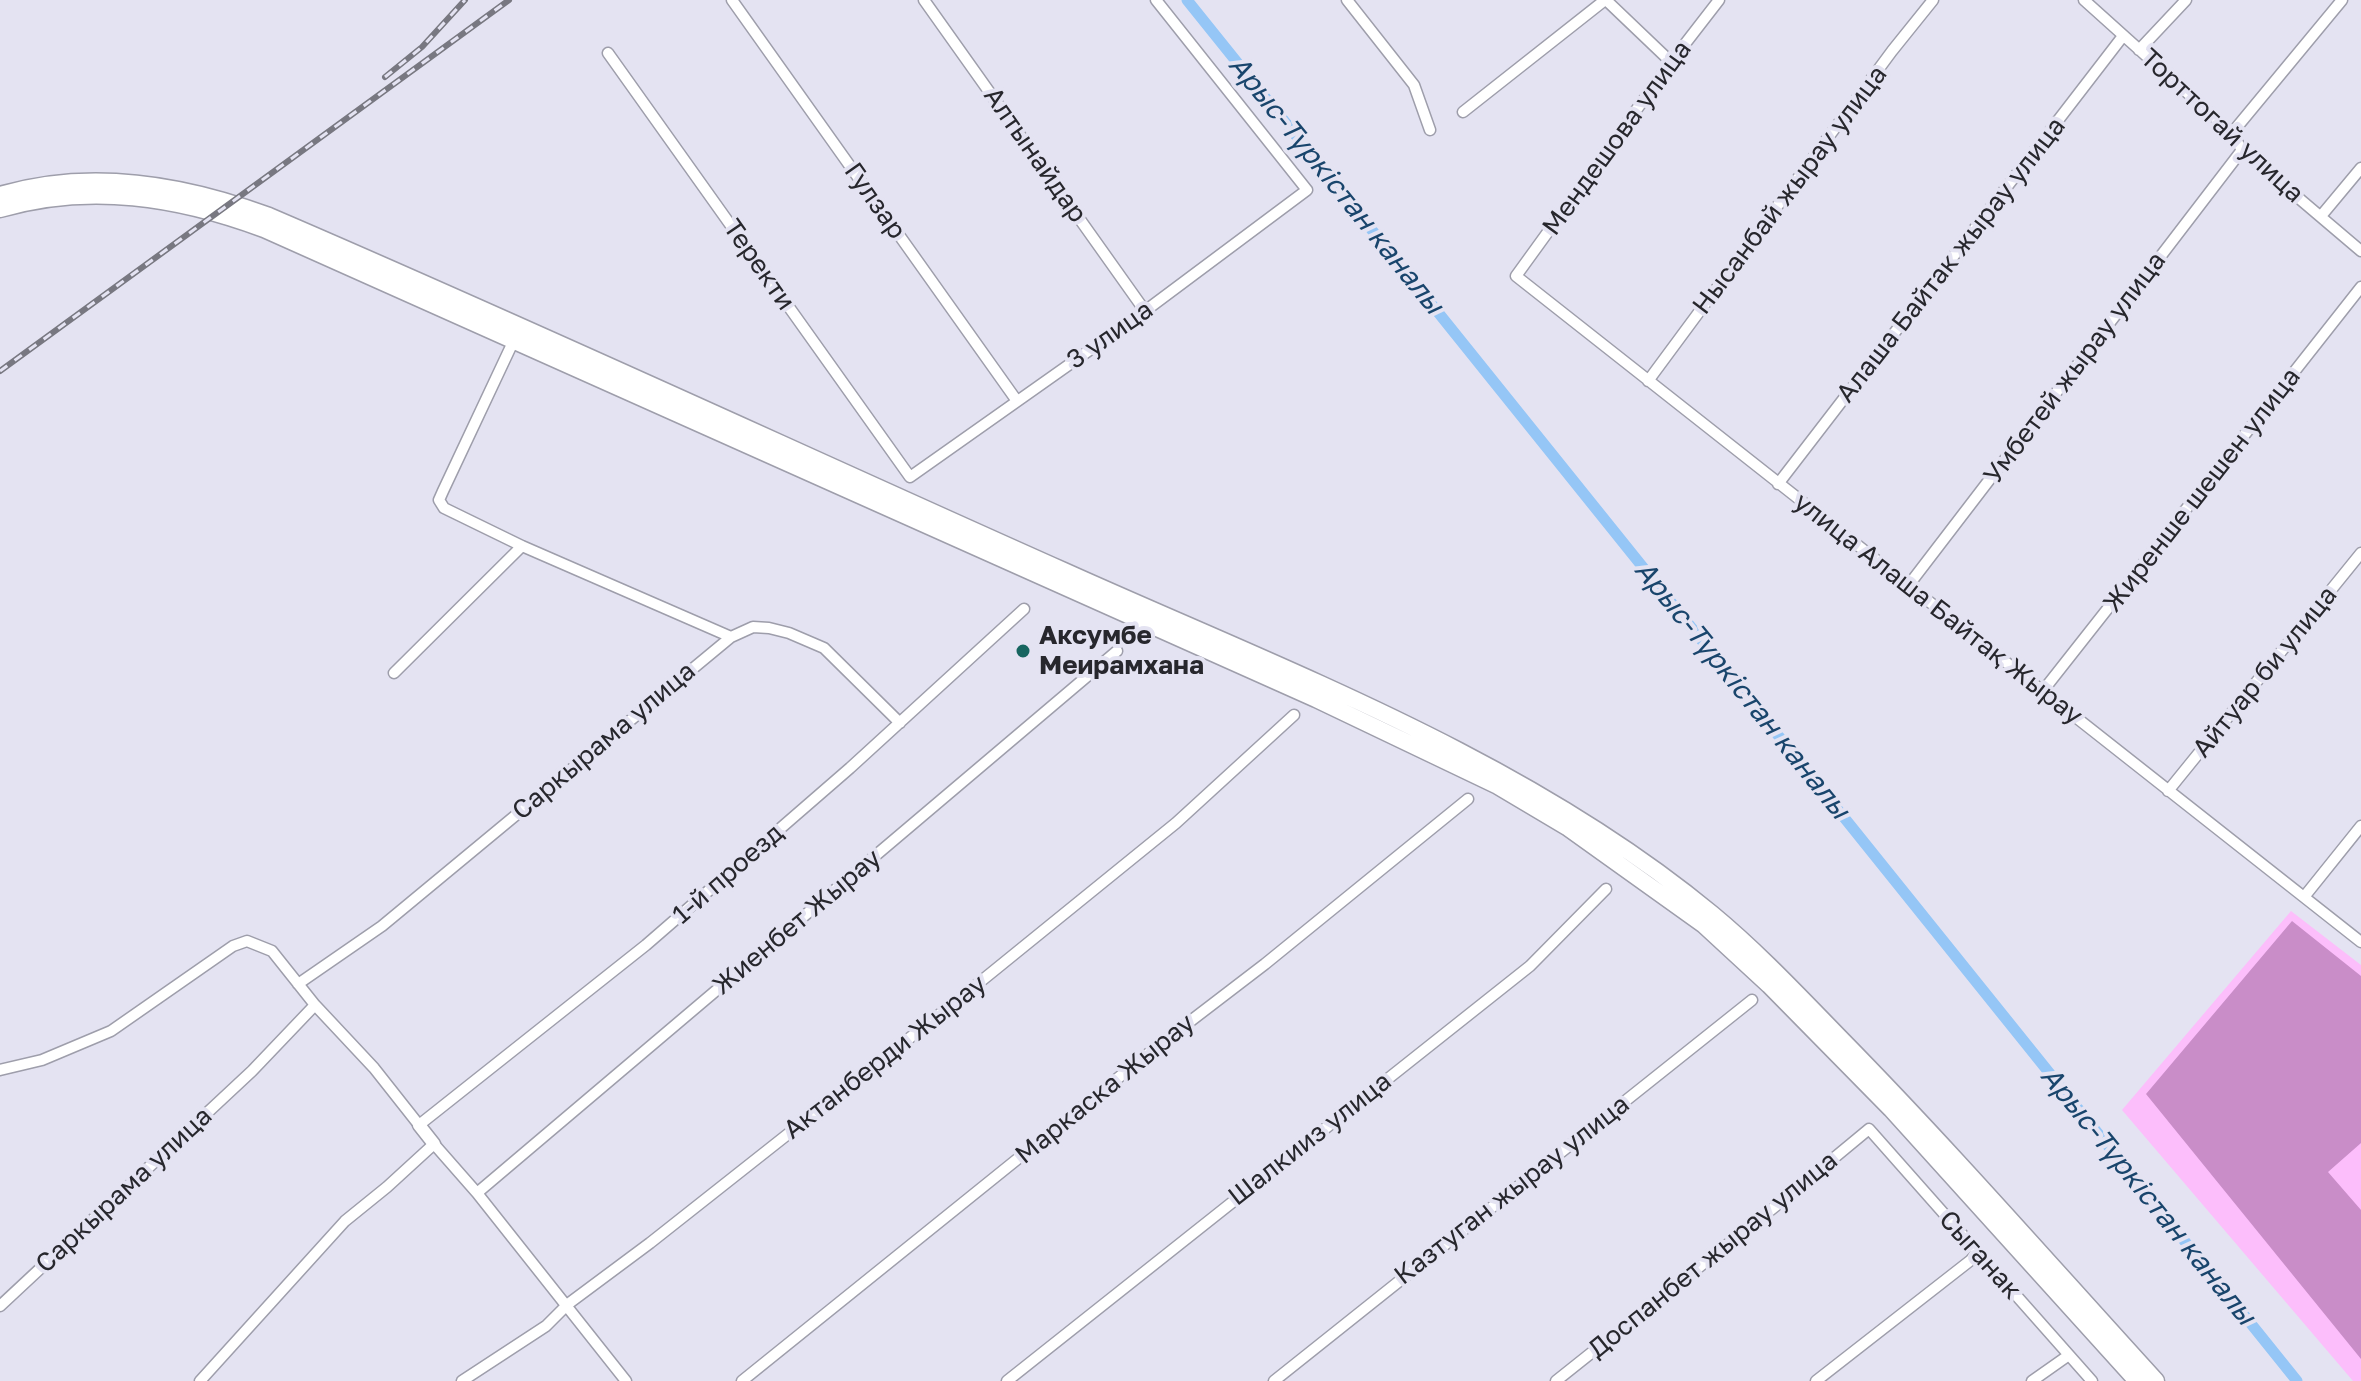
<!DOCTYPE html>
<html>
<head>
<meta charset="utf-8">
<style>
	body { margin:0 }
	canvas { display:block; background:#e4e3f2 }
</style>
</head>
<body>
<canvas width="2361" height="1381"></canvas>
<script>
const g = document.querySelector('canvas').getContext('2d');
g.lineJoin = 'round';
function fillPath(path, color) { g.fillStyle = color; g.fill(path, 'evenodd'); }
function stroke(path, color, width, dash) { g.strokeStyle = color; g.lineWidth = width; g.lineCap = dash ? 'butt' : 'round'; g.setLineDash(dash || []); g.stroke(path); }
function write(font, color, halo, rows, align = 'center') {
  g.font = font + ' "Golos Text",sans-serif'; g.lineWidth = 8; g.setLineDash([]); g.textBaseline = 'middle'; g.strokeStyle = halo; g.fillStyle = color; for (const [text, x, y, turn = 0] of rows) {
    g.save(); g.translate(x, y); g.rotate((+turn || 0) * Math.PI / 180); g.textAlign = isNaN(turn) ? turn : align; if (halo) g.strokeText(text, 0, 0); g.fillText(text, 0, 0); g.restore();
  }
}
fillPath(new Path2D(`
	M2291,911L2361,965V1381H2353L2122,1110Z`), '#fcbefb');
fillPath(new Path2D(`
	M2292,921L2361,976V1143L2328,1172L2361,1210V1359L2146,1094Z`), '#c98dc8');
stroke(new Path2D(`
	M1187,0L2297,1381`), '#95c6f6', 11);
const minor = new Path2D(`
	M732,0L1017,401
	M924,0L1145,311
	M1347,0L1414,85L1430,130
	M1606,0L1671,62
	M1719,0L1671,62L1516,276L2361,942
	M2084,0L2232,133L2242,150L2361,251
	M2139,50L2186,0
	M608,53L910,477L1145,311L1307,190L1156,0
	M1463,112L1605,0
	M2232,133L2342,0
	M2321,216L2361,168
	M1648,381L1892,51L1933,0
	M1778,484L2123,36
	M1908,586L2242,150
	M731,637L753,627L769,628L789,633L824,648L900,723
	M394,673L522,546
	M2042,692L2361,287
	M2168,791L2361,553
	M2304,897L2361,826
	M298,984L382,926L731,637L522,546L444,508L439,500L443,491L514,340
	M0,1070L42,1060L111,1031L233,946L247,941L272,951L315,1005L374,1068L419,1125L646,945L850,768L1024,609
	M477,1193L1117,651
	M0,1306L252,1071L315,1005
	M200,1381L345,1221L387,1187L434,1144L477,1193L626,1381
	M462,1381L546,1326L568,1304L650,1243L959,999L1176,823L1294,715
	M742,1381L1154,1049L1265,964L1468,799
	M1007,1381L1530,966L1606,889
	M1274,1381L1752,1000
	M1556,1381L1782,1201L1869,1129L2092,1381
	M1816,1381L1971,1260L1977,1251
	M2032,1381L2069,1355`);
const tertiary = new Path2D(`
	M419,1125L434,1144`);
const trunk = new Path2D(`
	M0,195C90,168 183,184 269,216C535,330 799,453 1064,571C1284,670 1525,759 1712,914C1758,952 1800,997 1842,1040C1950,1150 2052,1267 2156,1381
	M0,209C89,183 178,197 264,229L1316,699L1498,786L1567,827L1704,925L1769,985L1891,1109L2137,1381`);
stroke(minor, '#9e9eab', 13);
stroke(tertiary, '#9e9eab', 15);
stroke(trunk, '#9e9eab', 19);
stroke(minor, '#fff', 10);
stroke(tertiary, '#fff', 12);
stroke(trunk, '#fff', 16);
const rail = new Path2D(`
	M385,77L422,47L465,0
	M0,371L509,0`);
stroke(rail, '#787881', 6);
stroke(rail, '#e4e3f2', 3, [9]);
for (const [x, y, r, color] of [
	[1023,651,8,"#176560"]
]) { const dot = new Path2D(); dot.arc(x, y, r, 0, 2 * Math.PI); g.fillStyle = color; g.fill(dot); stroke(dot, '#e4e3f2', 3); }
write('26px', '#27272d', '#e4e3f2', [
	["Торттогай улица",2222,126,43],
	["Мендешова улица",1617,138,-54],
	["Алтынайдар",1035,155,55],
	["Нысанбай жырау улица",1790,190,-53],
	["Гулзар",875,201,55],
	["Алаша Байтак жырау улица",1951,260,-52],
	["Теректи",759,265,55],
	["3 улица",1110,335,-35],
	["Умбетей жырау улица",2075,368,-53],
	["Жиренше шешен улица",2202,490,-52],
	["улица Алаша Байтақ Жырау",1938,609,38],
	["Айтуар би улица",2265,672,-51],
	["Саркырама улица",604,741,-40],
	["1-й проезд",728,874,-41],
	["Жиенбет Жырау",797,922,-40],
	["Актанберди Жырау",885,1057,-38],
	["Маркаска Жырау",1105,1089,-39],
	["Шалкииз улица",1310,1139,-38],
	["Саркырама улица",124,1190,-43],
	["Казтуган жырау улица",1512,1190,-38],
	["Доспанбет жырау улица",1713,1255,-39],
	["Сыганак",1980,1255,48]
]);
write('bold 26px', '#27272d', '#e4e3f2', [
	["Аксумбе",1039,636],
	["Меирамхана",1039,666]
], 'left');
write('italic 28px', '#19456c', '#e4e3f2', [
	["Арыс-Түркістан каналы",1336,185,51],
	["Арыс-Түркістан каналы",1742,690,51],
	["Арыс-Түркістан каналы",2148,1196,51]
]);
</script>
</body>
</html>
